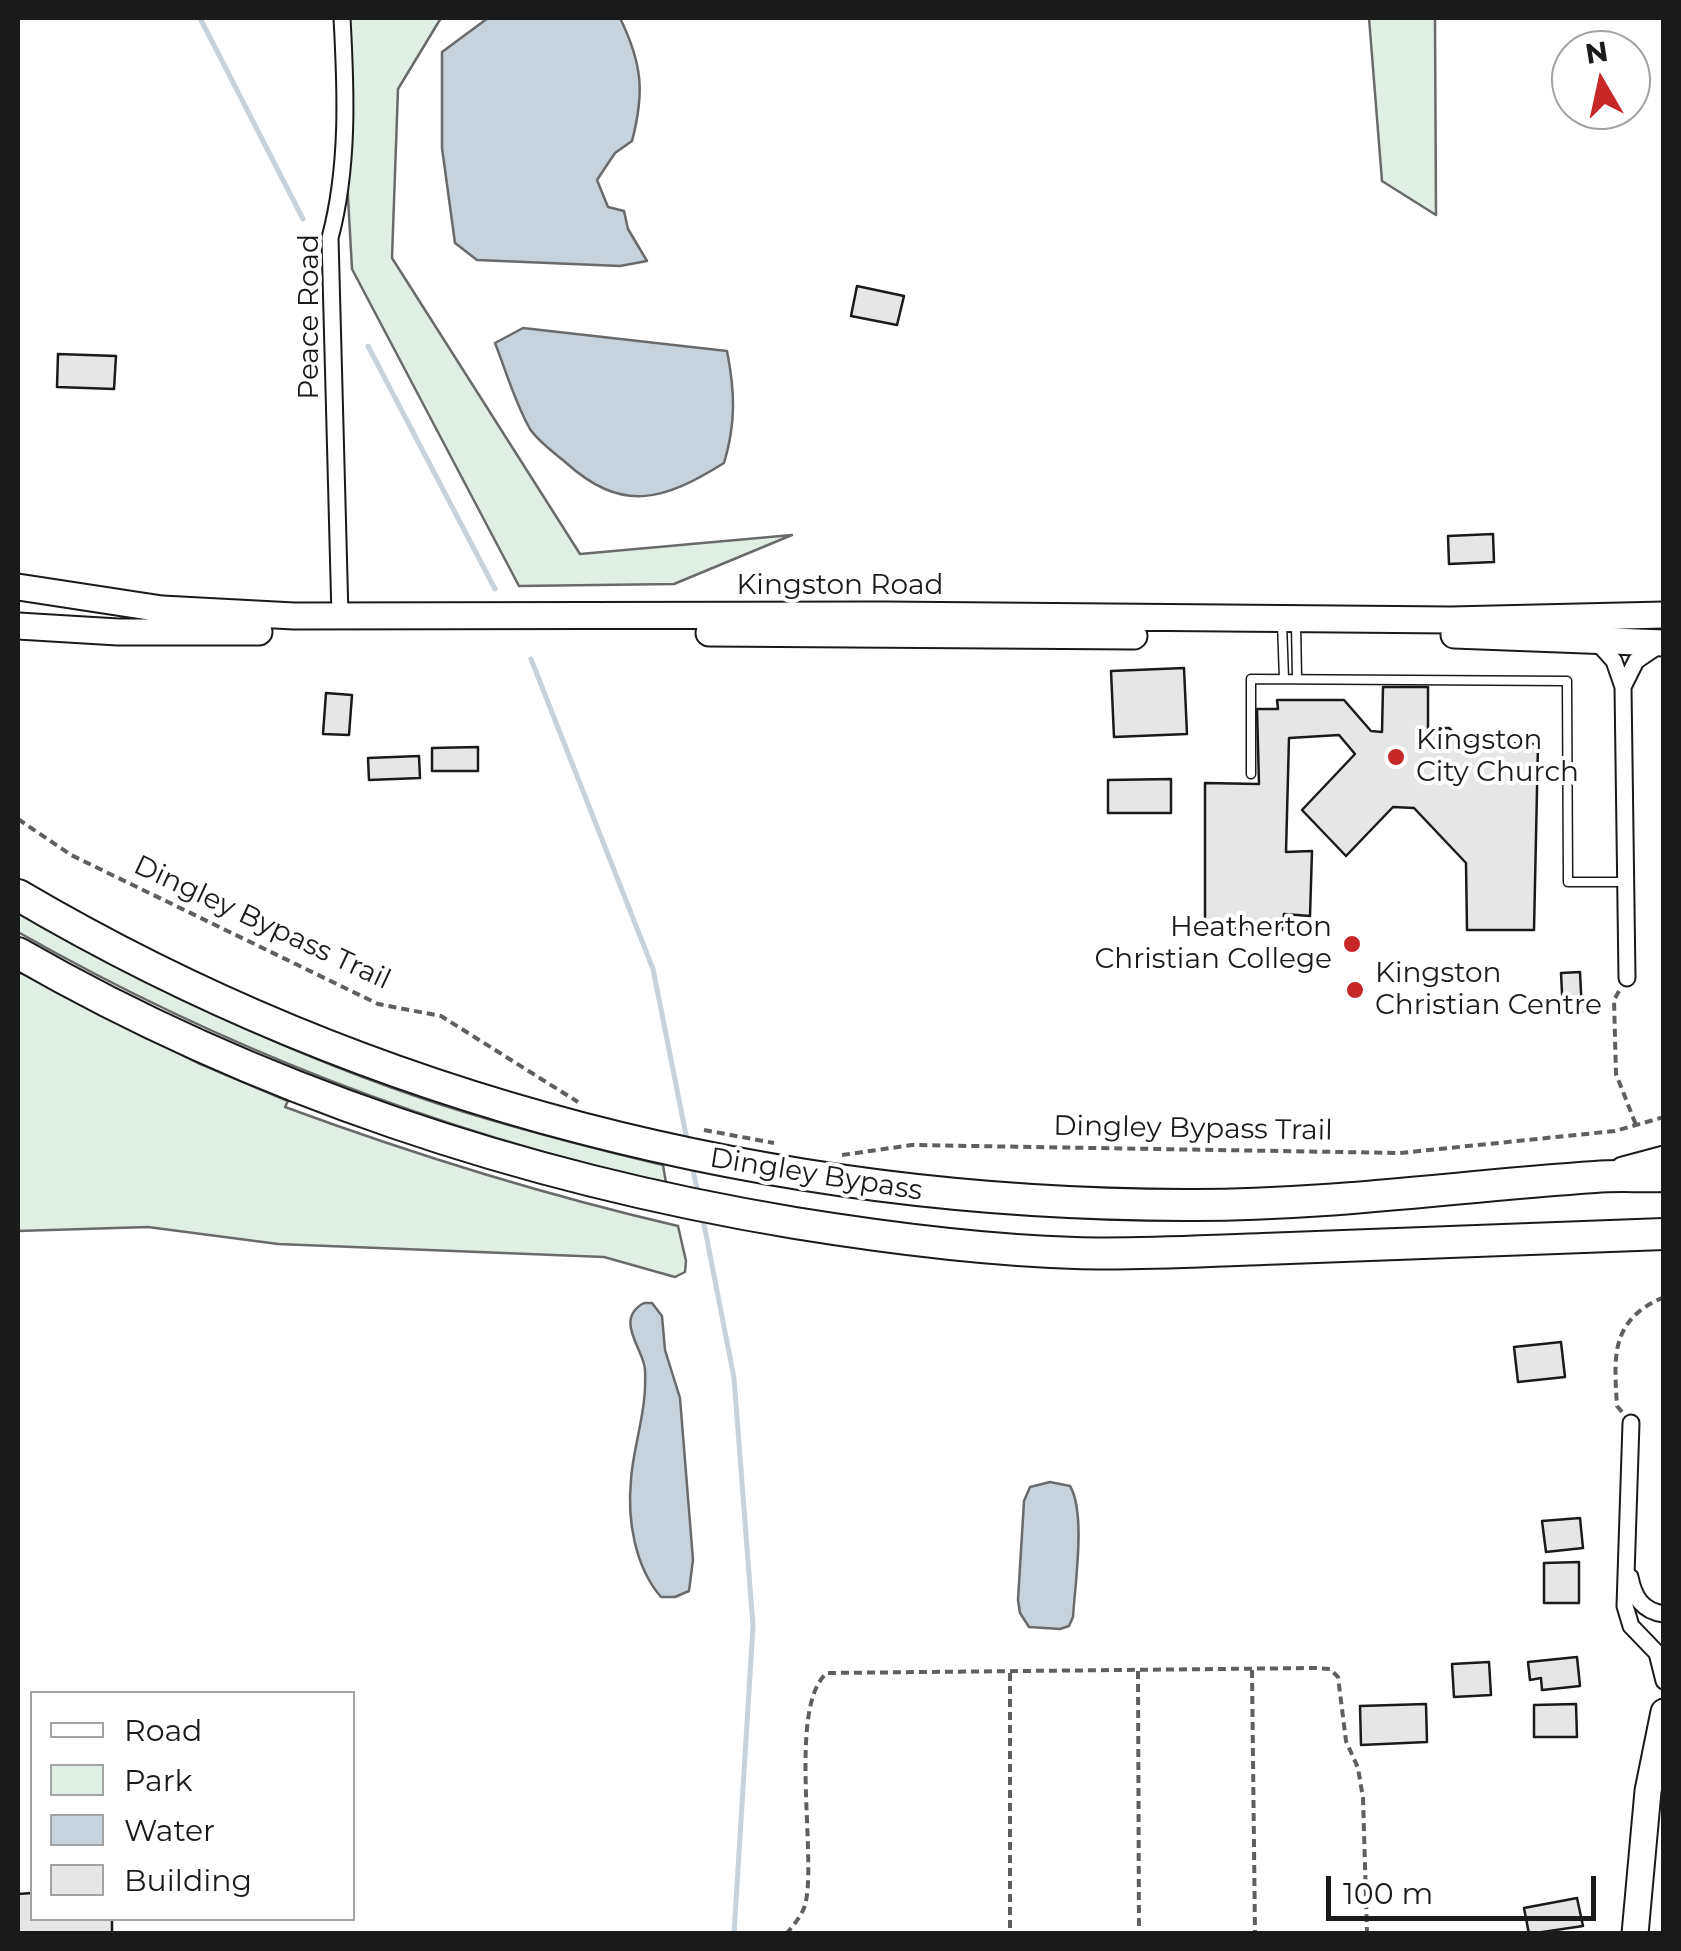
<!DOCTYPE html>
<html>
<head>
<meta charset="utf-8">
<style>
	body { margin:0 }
	#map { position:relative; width:1681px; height:1951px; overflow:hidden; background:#fff; font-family:Montserrat,sans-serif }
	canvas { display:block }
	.frame { position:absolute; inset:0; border:20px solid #1a1a1a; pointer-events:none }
	.legend { position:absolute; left:30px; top:1691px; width:325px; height:230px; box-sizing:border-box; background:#fff; border:2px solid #a3a3a3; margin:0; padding:12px 18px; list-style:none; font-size:30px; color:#1a1a1a }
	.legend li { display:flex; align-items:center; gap:20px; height:50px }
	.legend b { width:50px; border:2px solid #a3a3a3 }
	.north { position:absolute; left:1551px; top:30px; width:100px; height:100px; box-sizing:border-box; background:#fff; border:2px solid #a3a3a3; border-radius:50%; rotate:351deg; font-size:28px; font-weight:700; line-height:40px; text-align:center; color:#1a1a1a }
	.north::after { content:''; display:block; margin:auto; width:35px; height:45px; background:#c62828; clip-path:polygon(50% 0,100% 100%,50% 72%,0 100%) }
	.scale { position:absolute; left:1326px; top:1876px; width:270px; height:45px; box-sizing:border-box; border:5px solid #1a1a1a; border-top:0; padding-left:12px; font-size:30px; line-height:35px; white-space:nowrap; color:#1a1a1a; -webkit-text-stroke:8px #fff; paint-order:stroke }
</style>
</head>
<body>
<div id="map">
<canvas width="1681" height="1951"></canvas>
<div class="frame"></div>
<ul class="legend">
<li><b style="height:12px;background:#fff"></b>Road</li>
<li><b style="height:28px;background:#e0efe3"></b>Park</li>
<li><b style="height:28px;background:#c6d2dc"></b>Water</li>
<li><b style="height:28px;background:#e6e6e6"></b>Building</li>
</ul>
<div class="north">N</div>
<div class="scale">100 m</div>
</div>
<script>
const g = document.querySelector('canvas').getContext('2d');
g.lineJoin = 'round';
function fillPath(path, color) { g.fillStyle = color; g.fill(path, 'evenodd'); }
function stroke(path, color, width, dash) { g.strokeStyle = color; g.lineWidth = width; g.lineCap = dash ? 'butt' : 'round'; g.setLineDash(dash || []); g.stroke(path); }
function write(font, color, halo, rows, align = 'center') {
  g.font = font + ' Montserrat,sans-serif'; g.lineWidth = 8; g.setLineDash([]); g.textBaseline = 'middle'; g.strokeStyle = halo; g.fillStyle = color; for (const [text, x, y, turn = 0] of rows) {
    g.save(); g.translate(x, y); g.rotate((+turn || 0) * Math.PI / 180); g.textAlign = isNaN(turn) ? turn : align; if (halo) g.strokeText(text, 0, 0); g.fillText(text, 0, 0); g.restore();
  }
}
const green = new Path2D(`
	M338,18H441L398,89L392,258L580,554L792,535L674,584L519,586L352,269Z
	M1369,18H1435L1436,215L1382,181Z
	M18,913C153,988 294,1057 442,1105C514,1128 588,1147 663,1165L666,1183C437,1131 222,1048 18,932Z
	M21,973L198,1063L288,1101L285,1107C418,1156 540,1194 678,1226L686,1261L685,1272L675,1277L604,1257L278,1244L148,1227L18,1231V975Z`);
fillPath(green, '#e0efe3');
stroke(green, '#6a6a6a', 2.5);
const water = new Path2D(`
	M488,18H620C642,63 645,92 632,141L615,153L597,180L608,207L624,211L628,229L647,261L620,266L477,260L455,243L442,148V52Z
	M523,328L727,351C735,391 736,424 724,463C663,501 622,514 564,461C553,452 538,441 530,429C515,403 506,371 495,343Z
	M644,1303H652L662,1316L665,1350L680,1398L693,1560L689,1591L675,1597H661C635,1567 627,1520 631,1480C633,1449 644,1419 645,1388C645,1380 646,1371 644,1364C639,1344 616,1318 644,1303Z
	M1050,1482L1070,1486C1086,1513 1075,1584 1073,1617L1069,1626L1060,1629L1029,1627L1020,1613L1018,1600L1024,1501L1030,1487Z`);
fillPath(water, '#c6d2dc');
stroke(water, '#6a6a6a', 2.5);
stroke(new Path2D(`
	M200,18L303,219
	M368,346L495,589
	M531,659L653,969L687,1140
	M692,1165L698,1194
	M703,1219L734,1378L753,1626L734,1934`), '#c6d2dc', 5);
const building = new Path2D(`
	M857,286L904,296L897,325L851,316Z
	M58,354L116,356L114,389L57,387Z
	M1493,534L1494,562L1449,564L1448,536Z
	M1184,668L1187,734L1114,737L1111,671Z
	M1383,687H1428V728H1449L1463,742L1538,744L1534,930H1467L1466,863L1414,808L1393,807L1346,856L1302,810L1355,754L1339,735L1289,738L1286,852L1312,851L1310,916L1284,914L1282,930L1205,928V783L1259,784L1257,709H1278L1277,700H1344L1371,731L1382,732Z
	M326,693L352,695L349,735L323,734Z
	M478,747V771H432V748Z
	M419,756L420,778L369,780L368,758Z
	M1171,779V813H1108V780Z
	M1580,972L1582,1012L1563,1013L1561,973Z
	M1561,1342L1565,1377L1518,1382L1514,1347Z
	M1580,1518L1583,1548L1546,1552L1542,1521Z
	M1579,1562V1603H1544V1563Z
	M1577,1657L1580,1686L1542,1690L1541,1678L1530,1680L1528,1662Z
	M1489,1662L1491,1695L1454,1697L1452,1664Z
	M1426,1704L1427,1742L1361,1745L1360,1706Z
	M1576,1704L1577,1737H1534V1705Z
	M32,1893V1918H112V1934H18V1894Z
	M1577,1898L1583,1926L1529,1934L1524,1908Z`);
fillPath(building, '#e6e6e6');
stroke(building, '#1a1a1a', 2.5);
const lane = new Path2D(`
	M1282,623L1284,679
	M1296,624L1297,678
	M1251,774V679L1567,681L1568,882H1625`);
const street = new Path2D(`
	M340,616L330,238C349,167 346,90 342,18
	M1597,642L1614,661L1623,687L1627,978
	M1623,687L1636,661L1658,646
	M1631,1423L1625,1606L1631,1626L1657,1653L1664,1681
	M1630,1577C1634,1597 1642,1611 1664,1614`);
const primary = new Path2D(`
	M18,587L162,609L294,616L884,615L1451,620L1664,615
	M18,626L118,632H259
	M709,633L1134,636
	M1454,635L1664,643
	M1623,1170L1664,1159
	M1635,1934L1648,1791L1664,1712`);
const highway = new Path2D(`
	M18,895C373,1104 775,1204 1186,1205C1323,1206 1459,1186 1595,1177C1618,1175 1641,1177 1664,1176
	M18,953C256,1090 524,1178 795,1223C888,1238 981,1250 1075,1253C1137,1255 1200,1251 1263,1249C1396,1245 1530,1239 1664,1234`);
stroke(lane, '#1a1a1a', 11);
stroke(street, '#1a1a1a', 19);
stroke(primary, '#1a1a1a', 29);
stroke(highway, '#1a1a1a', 34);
stroke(new Path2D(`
	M18,819L71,855L378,1004L441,1016L578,1102
	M1619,991L1614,1000L1616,1074L1636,1125
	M704,1130L774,1143
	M842,1155L912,1145L1400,1153L1615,1131L1664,1117
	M1622,1412L1617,1406C1614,1356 1610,1320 1664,1297
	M1252,1670L1255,1934
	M1138,1671L1139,1934
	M1010,1673V1934
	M786,1934C794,1925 804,1913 806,1901C816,1850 788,1705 827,1673L1316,1668L1330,1669L1338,1677L1346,1741L1358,1768L1363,1798L1367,1934`), '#5f5f5f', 4, [8, 5]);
stroke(lane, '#fff', 8);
stroke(street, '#fff', 15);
stroke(primary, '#fff', 25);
stroke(highway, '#fff', 30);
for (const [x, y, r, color] of [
	[1396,757,10,"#c62828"],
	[1352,944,10,"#c62828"],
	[1355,990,10,"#c62828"]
]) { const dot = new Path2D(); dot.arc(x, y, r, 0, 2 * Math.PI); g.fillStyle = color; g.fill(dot); stroke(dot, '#fff', 4); }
write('28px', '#1a1a1a', '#fff', [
	["Peace Road",310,317,-90],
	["Kingston Road",840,586],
	["Dingley Bypass Trail",262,923,25],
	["Dingley Bypass Trail",1193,1129,1],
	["Dingley Bypass",816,1175,9]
]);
write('28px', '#1a1a1a', '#fff', [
	["Kingston",1416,741],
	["City Church",1416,773],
	["Heatherton",1332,928,"right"],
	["Christian College",1332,960,"right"],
	["Kingston",1375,974],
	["Christian Centre",1375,1006]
], 'left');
</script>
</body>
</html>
